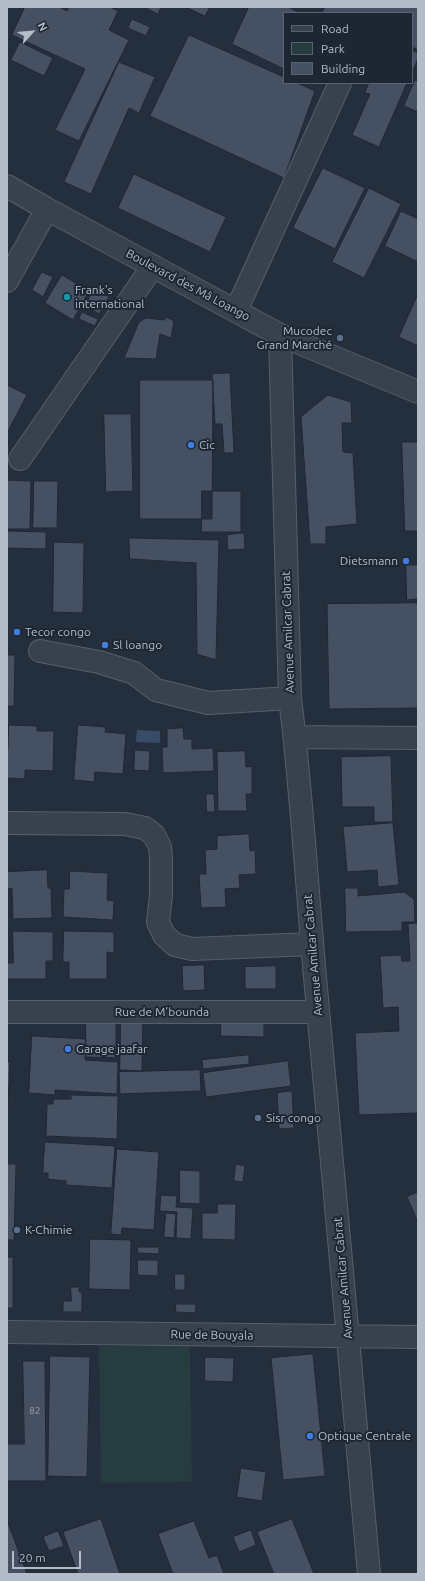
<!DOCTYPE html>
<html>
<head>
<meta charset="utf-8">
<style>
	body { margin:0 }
	#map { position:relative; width:425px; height:1581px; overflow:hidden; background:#242f3e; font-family:Ubuntu,sans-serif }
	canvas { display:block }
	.frame { position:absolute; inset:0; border:8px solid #b4bcc9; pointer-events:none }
	.legend { position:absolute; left:283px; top:12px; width:130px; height:72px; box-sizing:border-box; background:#1d2633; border:1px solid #59626f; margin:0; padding:5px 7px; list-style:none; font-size:12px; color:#b4bcc9 }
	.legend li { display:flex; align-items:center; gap:8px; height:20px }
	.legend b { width:20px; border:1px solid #59626f }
	.north { position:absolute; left:12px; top:12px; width:40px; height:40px; -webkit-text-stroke:3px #1d2633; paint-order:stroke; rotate:63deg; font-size:11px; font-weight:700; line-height:16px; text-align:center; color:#b4bcc9 }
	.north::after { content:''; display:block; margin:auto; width:14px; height:18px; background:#b4bcc9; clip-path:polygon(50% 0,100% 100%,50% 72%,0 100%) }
	.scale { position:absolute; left:12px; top:1551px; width:69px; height:18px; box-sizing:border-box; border:2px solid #b4bcc9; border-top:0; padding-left:5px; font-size:12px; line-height:14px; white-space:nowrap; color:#b4bcc9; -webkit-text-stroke:3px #1d2633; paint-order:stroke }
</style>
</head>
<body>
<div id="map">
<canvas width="425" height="1581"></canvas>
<div class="frame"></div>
<ul class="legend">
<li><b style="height:5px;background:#38414e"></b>Road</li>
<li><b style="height:11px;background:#263c3f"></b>Park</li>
<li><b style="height:11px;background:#455162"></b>Building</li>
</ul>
<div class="north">N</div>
<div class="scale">20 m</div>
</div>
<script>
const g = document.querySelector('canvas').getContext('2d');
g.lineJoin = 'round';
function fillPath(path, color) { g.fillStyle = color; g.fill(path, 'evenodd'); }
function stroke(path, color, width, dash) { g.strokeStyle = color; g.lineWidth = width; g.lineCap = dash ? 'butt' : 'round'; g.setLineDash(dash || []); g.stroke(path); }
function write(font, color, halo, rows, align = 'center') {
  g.font = font + ' Ubuntu,sans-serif'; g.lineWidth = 4; g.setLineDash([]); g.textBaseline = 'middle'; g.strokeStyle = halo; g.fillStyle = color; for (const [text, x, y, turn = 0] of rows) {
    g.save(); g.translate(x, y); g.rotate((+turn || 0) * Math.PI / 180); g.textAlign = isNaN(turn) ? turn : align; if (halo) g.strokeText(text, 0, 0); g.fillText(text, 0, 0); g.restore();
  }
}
fillPath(new Path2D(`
	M190,1345L192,1482L101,1483L99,1346Z`), '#263c3f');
fillPath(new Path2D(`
	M137,730L160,731V743L136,742Z`), '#394c67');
const building = new Path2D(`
	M25,7H59L67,11L69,7H110L118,11L109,30L129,40L79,141L55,130L85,69L12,35Z
	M144,7H161L158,14Z
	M186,7H210L205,16Z
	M249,7H288L300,13H284V69L232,44Z
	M325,7H418V50L412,47V13H322Z
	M132,19L150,27L146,36L128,28Z
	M189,35L284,77V83H297L315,91L284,178L150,116Z
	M20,42L53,58L44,76L11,60Z
	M412,50L418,53V59L412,72Z
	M119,62L155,77L139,113L129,108L91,194L64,182Z
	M415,80L418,81V112L404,106Z
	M369,83H407L379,147L352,135L370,94L365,93Z
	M323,168L365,188L335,249L293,228Z
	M134,174L226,217L210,252L118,208Z
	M369,188L401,204L364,278L332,262Z
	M401,211L418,219V262L385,246Z
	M42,272L53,277L43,297L32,290Z
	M62,275L89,291L73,320L45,303Z
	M95,288L109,297L99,314L85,305Z
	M418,294V346L399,337Z
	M82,312L98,319L95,326L79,319Z
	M166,317L174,321L171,338L160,334L156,359L124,358L139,322L146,318L164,320Z
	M230,373L234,453H224L222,424H215L212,374Z
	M140,380H213L212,519H140Z
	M7,385L27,395L7,433Z
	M328,395L351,402L352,423H342L343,452L353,453L357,524L326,527V544H310L301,417Z
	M104,414H131L133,491L106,492Z
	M402,442H418V531H405Z
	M8,480L31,481L30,529H7Z
	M34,481H58L57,528H33Z
	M202,491H241V532H202Z
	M7,531L46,532V549L7,548Z
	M244,533L245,549L228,550L227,535Z
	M129,538L219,540L216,660L197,654L196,563L130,559Z
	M54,542L84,543L83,613L53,612Z
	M406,565H418V599L407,600Z
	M418,603V708L329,709L327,604Z
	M7,655H15L14,706H7Z
	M9,725L37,726V731H54L53,771L25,770V779L7,778Z
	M78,725L106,727L105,732L126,734L123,774L95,772L94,782L74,780Z
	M183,728L184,739H192V749L213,748L214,771L163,773L162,747H167V729Z
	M135,750L150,751L149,771L134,770Z
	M245,751L246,767L252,766V794H246L247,811H218L217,752Z
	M391,756L393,822H374V807H342L341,757Z
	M206,794H214L215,812H207Z
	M393,823L399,885L378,887L377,870L347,872L343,827Z
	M249,834L250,851L255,850L256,874L239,875L240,888L225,889L226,907L201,908L199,874H206L205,850L217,849V836Z
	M47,870L48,888H51L52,918L13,919L12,888L7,889V872Z
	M70,871L108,873L107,900L114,901L113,920L63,917L64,889H69Z
	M345,888H358V896L404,892L414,899L415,922H402V931L346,932Z
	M418,923V1113L359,1115L355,1033L399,1031L398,1007L383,1008L380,956L401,955L402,961H410L408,924Z
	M13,931L53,932V961H46V979H7V963H13Z
	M64,931L114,932V953L107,952V979H69V962H63Z
	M204,965L205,990L183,991L182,966Z
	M276,966V989H245V967Z
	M121,1017L143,1018L142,1071L120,1070Z
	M86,1021H116V1058L86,1057Z
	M221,1023H264V1037L221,1036Z
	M32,1036L86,1039L85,1060L118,1062L117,1094L55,1090V1095L29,1093Z
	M249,1055V1064L203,1069L202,1060Z
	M288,1061L291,1086L206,1097L203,1073Z
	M7,1062H10L8,1105H7Z
	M200,1070L201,1091L120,1094L119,1072Z
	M292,1091L294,1128L279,1129L277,1093Z
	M71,1095L118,1096L117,1139L46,1136L47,1104H53V1099H71Z
	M45,1142L115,1146L112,1188L66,1185V1181L48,1179V1173H43Z
	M117,1149L159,1152L154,1230L122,1228L121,1235L111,1234Z
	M7,1164H16L14,1240H7Z
	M236,1164L245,1166L243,1182L234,1181Z
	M180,1170L200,1171V1204L180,1203Z
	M418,1192V1222L407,1197Z
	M161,1195L177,1196L176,1207L193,1208L191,1239L176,1238L177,1212L160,1211Z
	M218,1204H236L235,1240L202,1239V1213H217Z
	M166,1213L176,1214L174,1238L164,1237Z
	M90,1239L131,1240L130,1290L89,1289Z
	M138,1247H159V1254L138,1253Z
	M7,1257H13V1308H7Z
	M138,1260H158V1276L138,1275Z
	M175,1274H185V1290H175Z
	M71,1287H79V1292H82V1312H63V1301H71Z
	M176,1304H196L195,1313L176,1312Z
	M313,1354L325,1476L283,1480L271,1358Z
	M50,1356L90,1357L87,1477L48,1476Z
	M205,1357L234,1358L233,1382L205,1381Z
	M23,1361H45L46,1481H7V1377L8,1444H24Z
	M241,1468L266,1472L262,1501L237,1497Z
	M101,1519L120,1574H78L63,1532Z
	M292,1519L314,1574H274L257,1532Z
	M7,1520L27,1574H7Z
	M194,1521L209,1558L217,1555L224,1574H173L158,1534Z
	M251,1530L256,1545L239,1552L233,1537Z
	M58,1531L64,1546L49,1551L43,1537Z`);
fillPath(building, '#455162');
stroke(building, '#1f2835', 1);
const minor = new Path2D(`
	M7,186L47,209L280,335L418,392
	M7,281L47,209
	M236,311L340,83
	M280,335L290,698C302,794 307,891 316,988C334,1183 352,1379 369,1574
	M20,459L153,266
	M40,651L99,662L134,673L156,690L208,703L290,698
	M295,737L418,738
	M7,823L125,824L145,828L154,835L160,847L161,857V895L158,922L164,935L175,945L192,949L312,944
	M7,1012H318
	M7,1332L418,1337`);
stroke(minor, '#565f6c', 24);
stroke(minor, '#38414e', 22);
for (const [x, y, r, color] of [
	[67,297,4,"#0f9aa8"],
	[340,338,4,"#5c6f8a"],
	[191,445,4,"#3f7fe0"],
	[406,561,4,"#3f7fe0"],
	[17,632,4,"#3f7fe0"],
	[105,645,4,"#3f7fe0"],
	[68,1049,4,"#3f7fe0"],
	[258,1118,4,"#5c6f8a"],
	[17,1230,4,"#5c6f8a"],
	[310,1436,4,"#3f7fe0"]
]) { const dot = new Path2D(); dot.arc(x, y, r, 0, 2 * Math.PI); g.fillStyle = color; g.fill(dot); stroke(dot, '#1d2633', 1.5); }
write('10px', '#98a1af', null, [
	["82",35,1411]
]);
write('12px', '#b4bcc9', '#1d2633', [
	["Boulevard des Mâ Loango",188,285,28],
	["Avenue Amilcar Cabrat",288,632,-92],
	["Avenue Amilcar Cabrat",313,955,-95],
	["Rue de M'bounda",162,1012],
	["Avenue Amilcar Cabrat",343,1278,-95],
	["Rue de Bouyala",212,1335,1]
]);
write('12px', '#b4bcc9', '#1d2633', [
	["Frank's",75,290],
	["international",75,304],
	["Mucodec",332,331,"right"],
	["Grand Marché",332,345,"right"],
	["Cic",199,445],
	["Dietsmann",398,561,"right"],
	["Tecor congo",25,632],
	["Sl loango",113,645],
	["Garage jaafar",76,1049],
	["Sisr congo",266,1118],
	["K-Chimie",25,1230],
	["Optique Centrale",318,1436]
], 'left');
</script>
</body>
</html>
